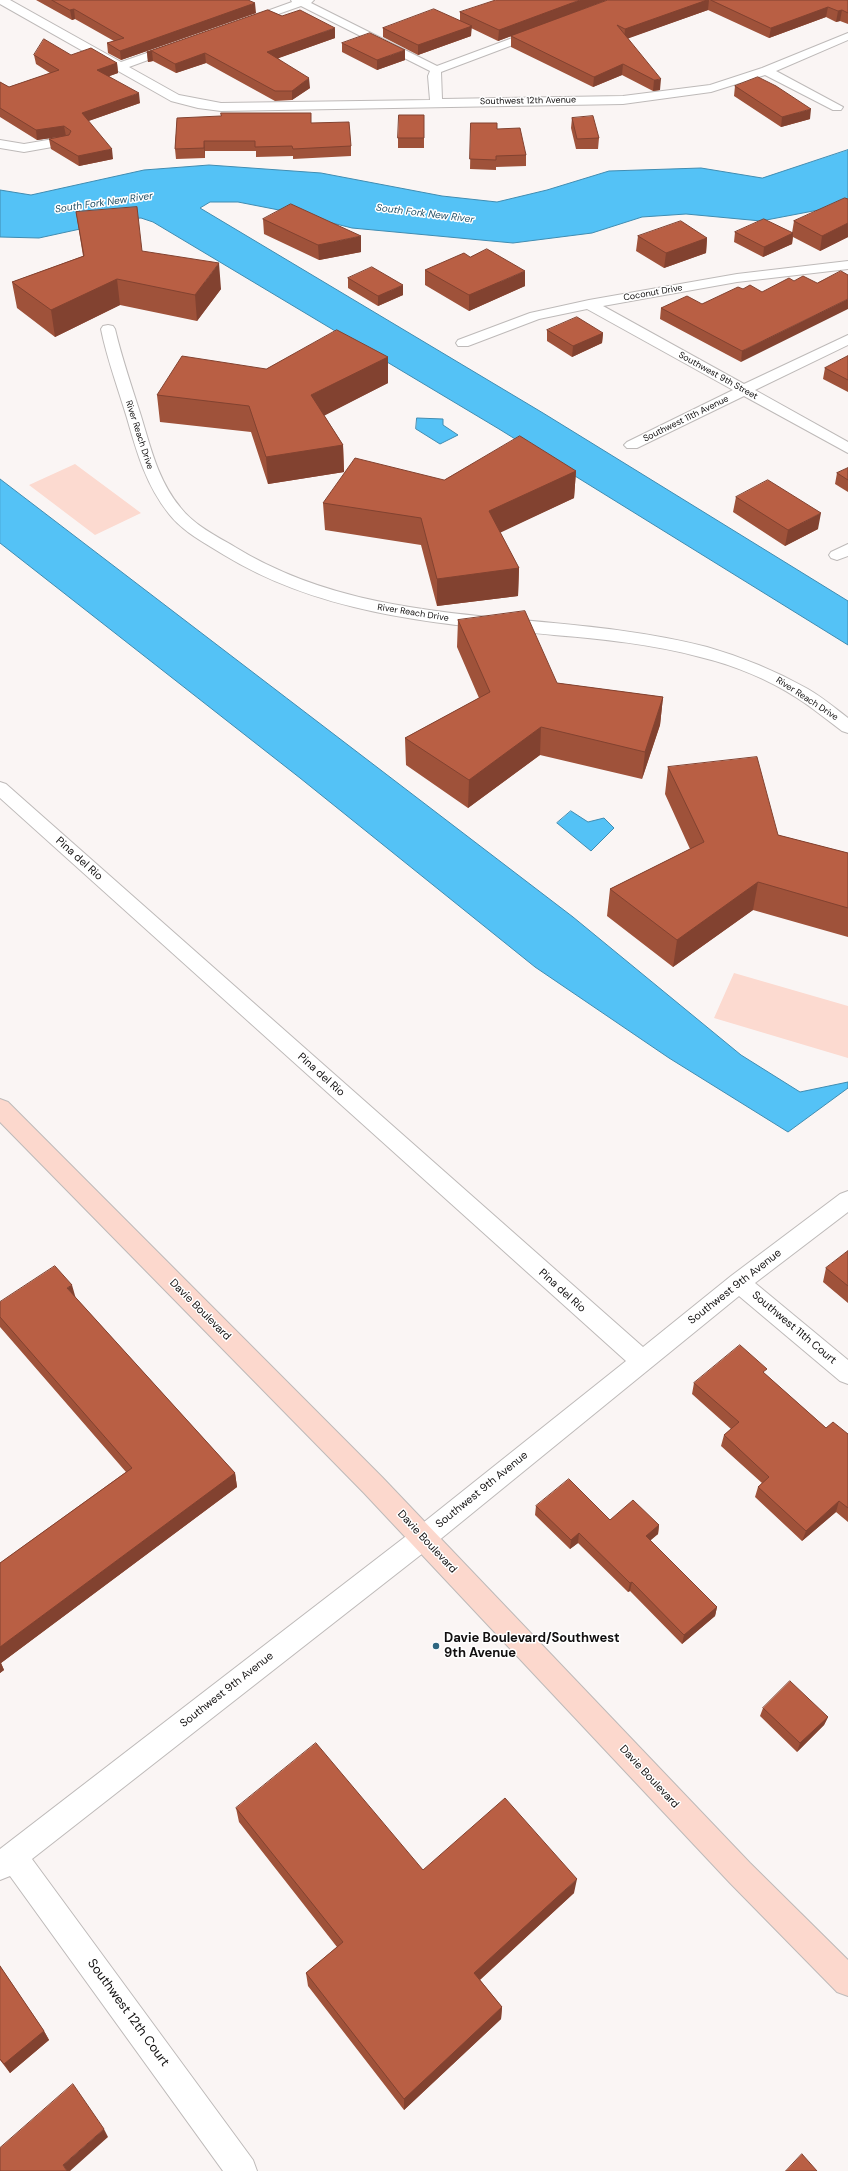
<!DOCTYPE html>
<html>
<head>
<meta charset="utf-8">
<style>
	body { margin:0 }
	canvas { display:block; background:#faf5f4 }
</style>
</head>
<body>
<canvas width="848" height="2171"></canvas>
<script>
const g = document.querySelector('canvas').getContext('2d');
g.lineJoin = 'round';
function fillPath(path, color) { g.fillStyle = color; g.fill(path, 'evenodd'); }
function stroke(path, color, width, dash) { g.strokeStyle = color; g.lineWidth = width; g.lineCap = dash ? 'butt' : 'round'; g.setLineDash(dash || []); g.stroke(path); }
function write(font, color, halo, rows, align = 'center') {
  g.font = font + ' "DM Sans",sans-serif'; g.lineWidth = 3; g.setLineDash([]); g.textBaseline = 'middle'; g.strokeStyle = halo; g.fillStyle = color; for (const [text, x, y, turn = 0] of rows) {
    g.save(); g.translate(x, y); g.rotate((+turn || 0) * Math.PI / 180); g.textAlign = isNaN(turn) ? turn : align; if (halo) g.strokeText(text, 0, 0); g.fillText(text, 0, 0); g.restore();
  }
}
fillPath(new Path2D(`
	M75,464L141,513L95,535L29,485Z
	M734,973L848,1006V1058L714,1018Z`), '#fcdad0');
const water = new Path2D(`
	M848,150V199L829,208L761,221L686,214L642,217L592,233L513,243L352,228L284,211L238,202H210L200,208L543,413L848,601V645L499,429L153,222L141,218L126,219L39,238L0,237V190L31,195L144,170L209,165L321,173L442,196L497,202L547,190L609,171L701,168L762,178Z
	M417,418L443,419V425L458,435L440,444L416,429Z
	M0,479L573,917L741,1055L800,1092L848,1082V1088L788,1132L669,1058L535,967L300,778L0,543Z
	M571,811L588,822L604,818L614,828L591,851L557,823Z`);
fillPath(water, '#54c2f6');
stroke(water, '#408cb1', 1);
const minor = new Path2D(`
	M0,0H10L121,62L170,45H178L180,47L178,49L129,67L179,95L221,103L430,100L428,76L430,71L301,6L250,24H242L240,22L242,20L292,2L291,0H314L311,3L437,66L534,30H542L544,32L542,34L441,72L442,99L623,96L710,85L762,68L848,33V40L776,71L843,107L841,110H833L765,75L711,92L623,104L221,111L198,108L171,101L0,4Z
	M65,137L71,141L69,144L24,152L0,148V140L24,144Z
	M848,261V269L737,282L603,306L744,384L848,335V345L755,390L848,442V453L744,396L637,448H627L624,445L627,442L733,390L587,309L539,319L468,346H458L456,343L458,340L530,313L589,300L737,274Z
	M108,325L113,326L115,329C122,359 132,387 141,416C151,449 158,480 180,507C194,525 216,536 235,547C379,635 550,606 707,647C742,657 776,671 808,689C822,697 835,708 848,718V733L842,731C827,720 813,708 797,698C768,679 733,665 700,657C652,644 602,639 554,635C441,624 324,616 224,555C205,543 183,532 169,514C146,485 137,453 127,418C118,388 107,359 101,329L103,326Z
	M848,544V556L837,560L831,558L829,555L831,552Z
	M0,782L6,784L643,1347L731,1276L840,1194L848,1191V1212L755,1283L848,1360V1384L840,1381L739,1296L432,1546L32,1859L253,2160L257,2171H223L10,1876L0,1880V1849L414,1530L626,1361L0,798Z`);
const secondary = new Path2D(`
	M0,1099L8,1102L382,1477L750,1863L848,1960V1996L837,1992L730,1883L364,1493L0,1122Z`);
stroke(minor, '#bebab9', 2);
stroke(secondary, '#bebab9', 2);
fillPath(minor, '#fff');
fillPath(secondary, '#fcd8cd');
fillPath(new Path2D(`
	M36,0H248L256,13L121,60L108,53L107,43L114,41L75,19L72,20Z
	M607,0L498,41L471,28V36L418,55L383,37V28L460,21V12Z
	M608,0H848V24L840,21L836,22L826,17L769,38L708,10L628,38L660,90L653,91L622,75L593,87L511,47V36Z
	M268,10L282,16L335,38L278,58L310,88L292,100L275,101L206,63L176,73L153,61L148,62L147,52Z
	M342,43L405,60L377,70L342,52Z
	M34,55H71L117,63L118,73L109,76L140,103L88,121L113,159L79,166L51,149L49,139L57,137L37,140L0,117V82L9,87L50,73L36,64Z
	M735,86L810,119L781,127L734,96Z
	M424,115V148H398V138Z
	M177,118L311,123L351,146V156L293,159V156L256,157V151H205V158L176,159L175,149Z
	M572,118L599,138L598,149H576L571,128Z
	M471,123L497,129L526,155V166L496,167V170L470,169Z
	M848,199V237L820,251L793,237L792,244L763,257L734,242L735,232L792,233L794,221Z
	M76,212L142,252L221,289L197,321L120,305L55,337L17,308L12,282L83,256Z
	M263,219L361,252L319,260L264,234Z
	M638,236L707,238L706,253L664,268L636,251Z
	M425,270L525,286L469,311L425,285Z
	M348,278L403,295L378,306L348,288Z
	M743,289L762,292L741,362L660,319L661,308L702,304Z
	M547,330L603,333L602,343L572,357L547,341Z
	M848,356V392L823,379L825,368Z
	M388,357V383L324,415L343,445L344,472L268,484L251,432L160,422L157,395L266,369Z
	M848,468V492L835,484L837,473Z
	M576,471L574,498L500,532L519,568L518,596L437,606L421,545L325,530L323,503L444,480Z
	M736,497L818,529L785,546L733,512Z
	M458,620L557,683L663,697L660,725L642,779L540,755L468,808L406,765L405,738L479,698L457,647Z
	M668,767L778,835L848,853V937L753,910L673,967L607,916L610,889L690,849L665,794Z
	M848,1251V1303L823,1282L826,1268Z
	M75,1297L235,1473L237,1487L1,1663L4,1670L0,1673V1563L126,1472L0,1327V1302Z
	M765,1374L826,1428L848,1434V1522L836,1512L802,1541L755,1497L758,1487L762,1483L721,1446L724,1435L731,1429L692,1394L694,1383Z
	M536,1506L610,1520L659,1525L658,1534L650,1540L717,1607L715,1616L682,1644L630,1591L628,1592L578,1543L570,1549L535,1515Z
	M763,1708L828,1717L824,1725L797,1752L760,1716Z
	M236,1808L423,1870L574,1893L480,1980L502,2007L501,2019L404,2110L308,1986L306,1973L337,1947L239,1822Z
	M0,1966L44,2031L49,2040L10,2073L0,2060Z`), '#9f523a');
fillPath(new Path2D(`
	M580,0H607L498,41L499,30Z
	M707,0H709L708,10L624,40L625,29Z
	M255,3L256,13L121,60L120,51Z
	M828,7L826,17L769,38L771,28Z
	M74,9L75,19L72,20L70,10Z
	M842,10L840,21L836,22L838,11Z
	M472,26L471,36L418,55V45Z
	M335,28V38L268,62L267,52Z
	M405,50V60L377,70V60Z
	M152,51L153,61L148,62L147,52Z
	M205,53L206,63L176,73L175,64Z
	M117,63L118,73L99,80L97,70Z
	M623,64L622,75L593,87L594,77Z
	M309,78L310,88L292,100V91Z
	M661,79L660,90L653,91L654,80Z
	M139,93L140,103L83,123L82,113Z
	M811,109L810,119L781,127L782,117Z
	M64,126L66,136L37,140L36,130Z
	M204,141L205,151V158L204,148Z
	M112,149L113,159L79,166L78,156Z
	M848,223V237L820,251L822,236Z
	M793,233L792,244L763,257L764,247Z
	M361,236V252L319,260L318,245Z
	M707,238L706,253L664,268L666,253Z
	M219,263L221,289L197,321L195,295Z
	M525,271V286L469,311V295Z
	M117,279L120,305L55,337L51,310Z
	M403,285V295L378,306V296Z
	M848,299V309L741,362L742,351Z
	M603,333L602,343L572,357L573,346Z
	M388,357V383L312,422L311,395Z
	M343,445L344,472L268,484L266,457Z
	M576,471L574,498L489,538V511Z
	M821,513L818,529L785,546L788,530Z
	M519,568L518,596L437,606V579Z
	M663,697L660,725L642,779L645,752Z
	M541,727L540,755L468,808L469,780Z
	M758,882L753,910L673,967L677,940Z
	M72,1285L76,1299L67,1288Z
	M235,1473L237,1487L1,1663L4,1670L0,1673V1647Z
	M839,1501L836,1512L802,1541L806,1531Z
	M659,1525L658,1534L644,1546L646,1536Z
	M579,1533L578,1543L570,1549L571,1540Z
	M632,1582L630,1591L628,1592L630,1583Z
	M717,1607L715,1616L682,1644L684,1635Z
	M828,1717L824,1725L797,1752L800,1743Z
	M577,1879L574,1893L473,1986L474,1973Z
	M502,2007L501,2019L404,2110V2099Z
	M44,2031L49,2040L10,2073L4,2064Z
	M104,2129L108,2137L70,2171H67L63,2165Z`), '#824230');
const building = new Path2D(`
	M52,0H248L255,3L120,51L107,43L124,38L74,9L70,10Z
	M496,0H580L499,30L460,12Z
	M608,0H707L625,29L617,25L661,79L654,80L623,64L594,77L511,36Z
	M711,0H848V13L842,10L838,11L828,7L771,28Z
	M434,9L472,26L418,45L383,28Z
	M268,10L282,16L300,10L335,28L267,52L309,78L292,91H275L205,53L175,64L152,51L147,52Z
	M370,33L405,50L377,60L342,43Z
	M44,39L71,55L91,48L117,63L97,70L139,93L82,113L112,149L78,156L49,139L69,135L71,131L64,126L36,130L0,108V82L9,87L59,70L34,55Z
	M758,77L776,86L811,109L782,117L735,86Z
	M221,113H311V123L349,122L351,146L293,149L292,146L255,147V141H204V148L175,149L177,118L221,116Z
	M399,115H424V138H398Z
	M593,116L599,138L577,139L572,118Z
	M471,123H497V129L520,128L526,155L496,156V160L470,159Z
	M845,198L848,199V223L822,236L794,221Z
	M291,204L361,236L318,245L263,219Z
	M137,207L142,251L219,263L195,295L117,279L51,310L12,282L84,256L76,212Z
	M764,219L793,233L764,247L735,232Z
	M681,221L707,238L666,253L638,236Z
	M487,249L525,271L469,295L425,270L464,253L470,257Z
	M372,267L403,285L378,296L348,278Z
	M841,271L848,275V299L742,351L661,308L687,296L702,304L738,287L743,289L750,285L762,292L789,278L794,281L803,276L817,283Z
	M577,317L603,333L573,346L547,330Z
	M337,330L388,357L311,395L343,445L266,457L249,406L157,395L182,356L266,369Z
	M848,356V380L825,368Z
	M520,436L576,471L489,511L519,568L437,579L421,518L323,503L355,458L444,480Z
	M848,468V480L837,473Z
	M768,480L821,513L788,530L736,497Z
	M525,611L557,683L663,697L645,752L541,727L469,780L405,738L490,692L458,620Z
	M757,757L778,835L848,853V908L758,882L677,940L610,889L704,842L668,767Z
	M848,1251V1286L826,1268Z
	M55,1266L72,1285L67,1288L235,1473L0,1647V1563L132,1468L0,1317V1302Z
	M740,1345L767,1369L763,1372L826,1428L833,1422L848,1434V1508L839,1501L806,1531L758,1487L769,1477L724,1435L739,1422L694,1383Z
	M569,1479L610,1520L633,1500L659,1525L646,1536L717,1607L684,1635L632,1582L630,1583L579,1533L571,1540L536,1506Z
	M790,1681L828,1717L800,1743L763,1708Z
	M316,1743L423,1870L505,1798L577,1879L474,1973L502,2007L404,2099L306,1973L343,1942L236,1808Z
	M0,1966L44,2031L4,2064L0,2059Z
	M73,2084L104,2129L63,2165L67,2171H0V2148Z
	M802,2154L817,2171H786Z`);
fillPath(building, '#b95f44');
stroke(building, '#824230', 1);
for (const [x, y, r, color] of [
	[436,1646,4,"#2e6680"]
]) { const dot = new Path2D(); dot.arc(x, y, r, 0, 2 * Math.PI); g.fillStyle = color; g.fill(dot); stroke(dot, '#fff', 1.5); }
write('9px', '#110f0f', '#fff', [
	["Southwest 12th Avenue",528,101,-1],
	["Coconut Drive",653,293,-10],
	["Southwest 9th Street",718,376,29],
	["Southwest 11th Avenue",686,419,-26],
	["River Reach Drive",139,435,72],
	["River Reach Drive",413,613,9],
	["River Reach Drive",807,699,33]
]);
write('italic 10px', '#235167', '#fff', [
	["South Fork New River",104,203,-8],
	["South Fork New River",425,214,7]
]);
write('11px', '#110f0f', '#fff', [
	["Pina del Rio",79,859,42],
	["Pina del Rio",321,1075,42],
	["Southwest 9th Avenue",735,1287,-38],
	["Pina del Rio",562,1291,42],
	["Davie Boulevard",200,1310,45],
	["Southwest 11th Court",794,1328,40],
	["Southwest 9th Avenue",482,1490,-39],
	["Davie Boulevard",427,1542,47],
	["Southwest 9th Avenue",227,1690,-38],
	["Davie Boulevard",649,1777,47]
]);
write('bold 13px', '#110f0f', '#fff', [
	["Davie Boulevard/Southwest",444,1639],
	["9th Avenue",444,1654]
], 'left');
write('13px', '#110f0f', '#fff', [
	["Southwest 12th Court",128,2013,54]
]);
</script>
</body>
</html>
